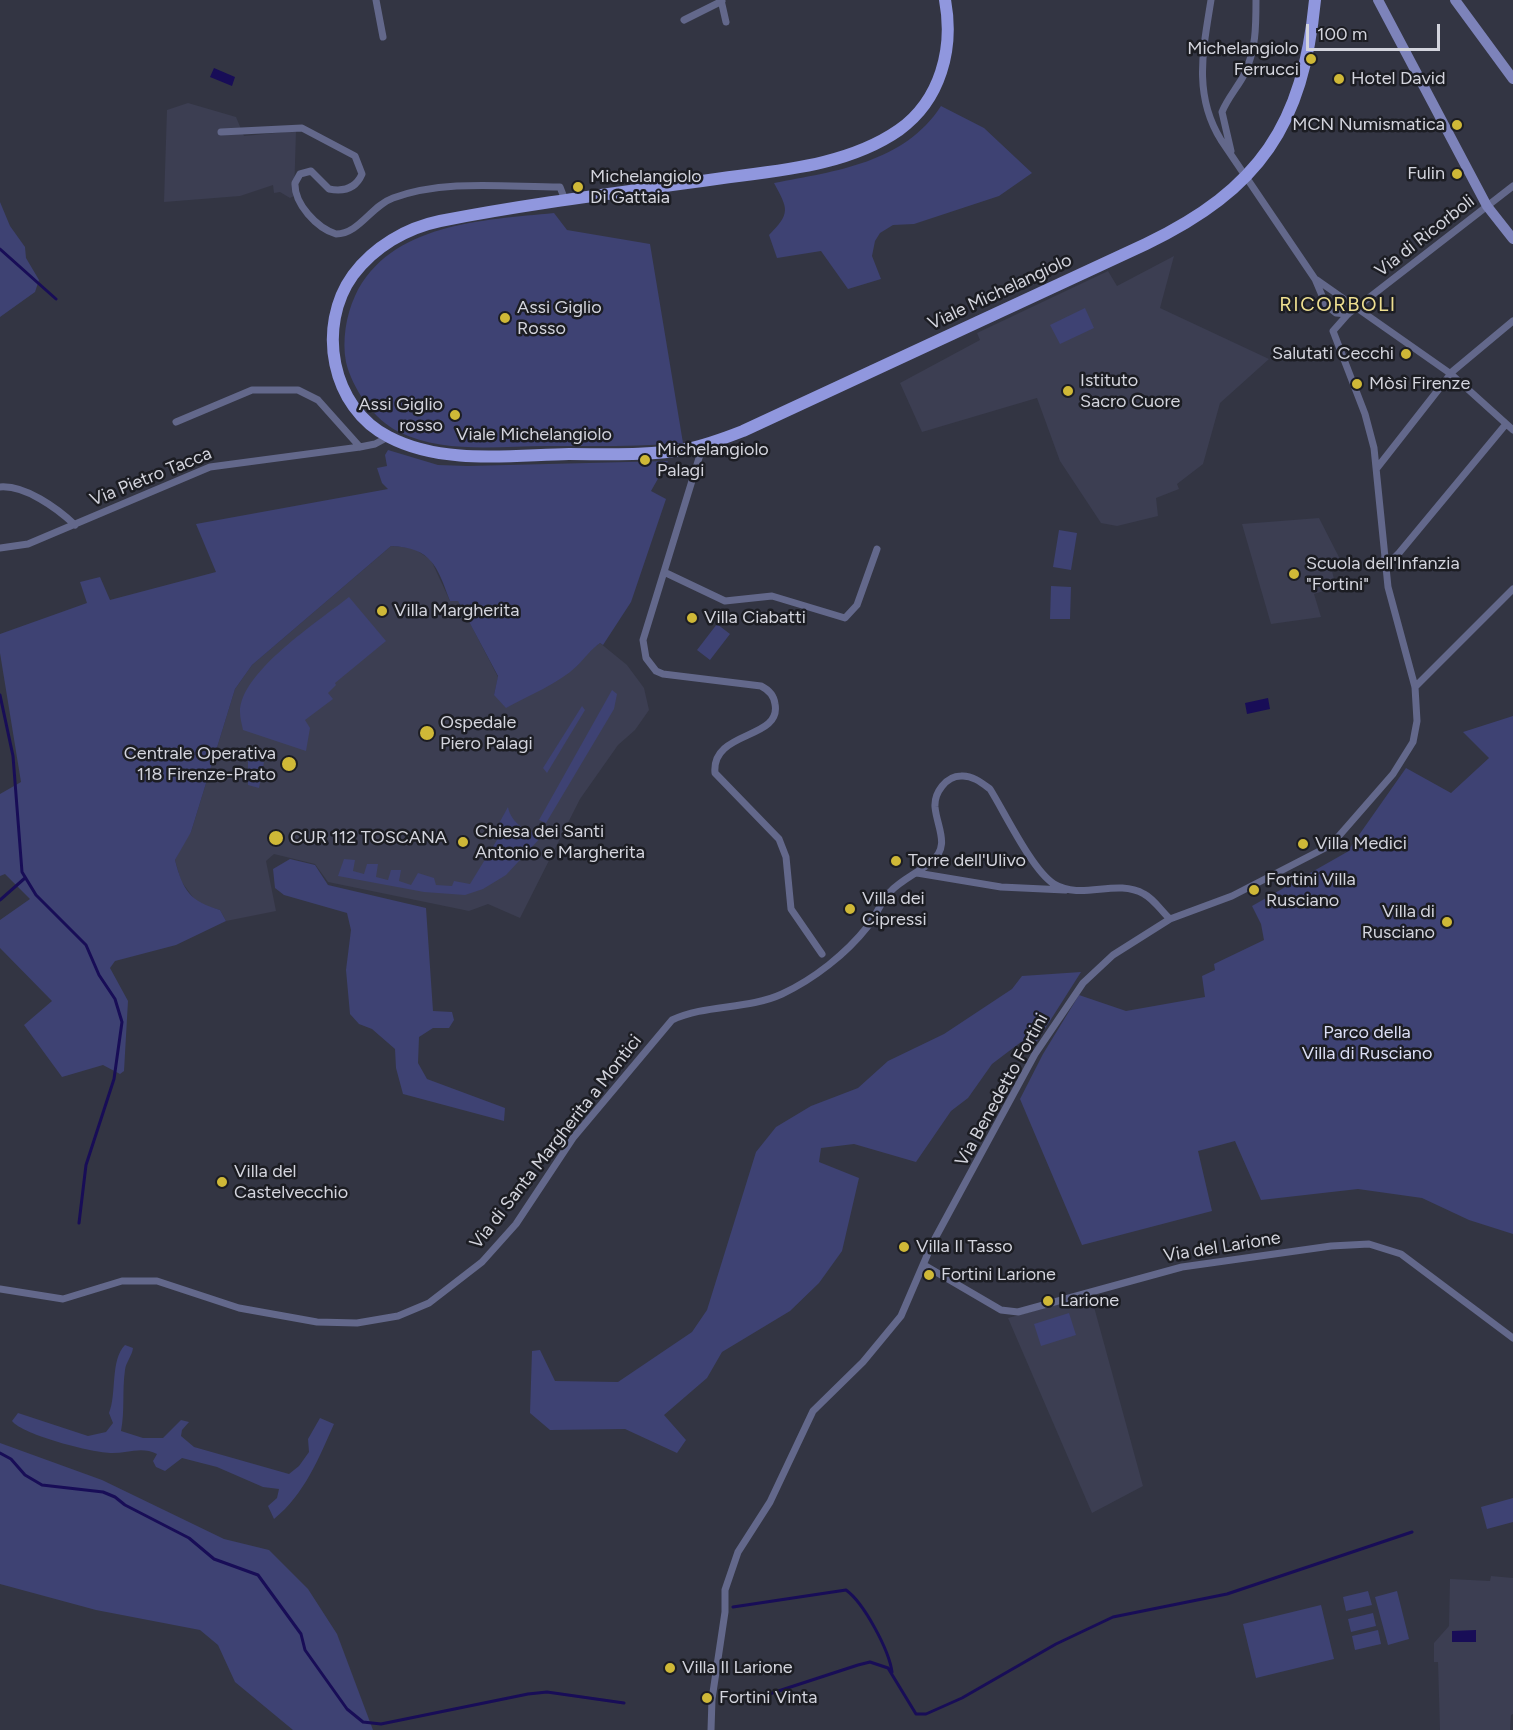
<!DOCTYPE html>
<html>
<head>
<meta charset="utf-8">
<style>
	body { margin:0 }
	#map { position:relative; width:1513px; height:1730px; overflow:hidden; background:#333543; font-family:Figtree,sans-serif }
	canvas { display:block }
	.scale { position:absolute; left:1306px; top:24px; width:134px; height:27px; box-sizing:border-box; border:3px solid #d3d4dd; border-top:0; padding-left:8px; font-size:18px; line-height:21px; white-space:nowrap; color:#d3d4dd; -webkit-text-stroke:4px #1c1d23; paint-order:stroke }
</style>
</head>
<body>
<div id="map">
<canvas width="1513" height="1730"></canvas>
<div class="scale">100 m</div>
</div>
<script>
const g = document.querySelector('canvas').getContext('2d');
g.lineJoin = 'round';
function fillPath(path, color) { g.fillStyle = color; g.fill(path, 'evenodd'); }
function stroke(path, color, width, dash) { g.strokeStyle = color; g.lineWidth = width; g.lineCap = dash ? 'butt' : 'round'; g.setLineDash(dash || []); g.stroke(path); }
function write(font, color, halo, rows, align = 'center') {
  g.font = font + ' Figtree,sans-serif'; g.lineWidth = 5; g.setLineDash([]); g.textBaseline = 'middle'; g.strokeStyle = halo; g.fillStyle = color; for (const [text, x, y, turn = 0] of rows) {
    g.save(); g.translate(x, y); g.rotate((+turn || 0) * Math.PI / 180); g.textAlign = isNaN(turn) ? turn : align; if (halo) g.strokeText(text, 0, 0); g.fillText(text, 0, 0); g.restore();
  }
}
fillPath(new Path2D(`
	M188,103L236,117L244,136L296,131L294,196L290,198L280,192L274,193L273,185L240,196L164,202L167,110Z
	M1174,256L1160,308L1269,359L1220,403L1203,464L1177,484L1179,489L1156,498L1158,516L1117,526L1101,523L1060,461L1037,398L922,432L900,383L980,340L977,333L1108,271L1117,286Z
	M1319,518L1344,567L1332,571L1336,587L1314,594L1321,617L1271,624L1242,524Z
	M391,546L413,548L431,560L450,601L458,600L498,677L494,695L546,684L577,666L587,652L600,643L627,665L644,688L649,710L635,730L618,745L580,799L520,918L488,904L469,911L328,882L315,864L274,854L266,861L276,911L226,921L220,910L198,904L181,881L175,860L187,836L191,832L235,689L252,665Z
	M1091,1296L1143,1486L1092,1513L1008,1318Z
	M1491,1576L1513,1578V1714L1511,1715L1510,1730H1440L1438,1662H1434V1643L1449,1626L1450,1579L1490,1581Z`), '#3c3e52');
fillPath(new Path2D(`
	M941,106L984,128L1032,173L999,196L914,224L893,225L880,233L875,241L872,256L881,279L848,289L821,251L777,258L769,235C791,213 788,209 774,183C836,171 904,163 941,106Z
	M0,202L10,226L25,247L26,258L39,280L35,292L0,317Z
	M554,213L567,230L650,244L683,443C638,447 592,446 547,446C499,446 444,454 399,432C374,420 352,388 346,362C342,341 346,315 355,296C389,223 484,220 554,213Z
	M1085,308L1094,328L1060,344L1050,325Z
	M388,450L438,465L468,466L668,461L651,491L666,499L631,602L603,645L600,643C590,650 585,658 577,666C558,684 529,695 506,708L494,695L498,676L458,601H450C437,566 432,548 391,546L252,665L235,689L191,832L175,860C183,891 190,901 220,910L226,921L176,945L115,961L110,968L128,1001L124,1071L120,1074L103,1065L62,1077L24,1025L52,1001L0,948V920L30,899L5,874L0,876V794L21,782L0,653V634L87,603L80,582L100,577L110,600L216,572L196,524L388,489L382,483L377,468L387,466L385,455Z
	M1059,530L1077,533L1071,570L1053,567Z
	M1051,586L1071,587L1070,619H1050Z
	M349,597L386,641L335,683L336,685L328,693L333,699L305,720L310,728L306,751L243,730C242,725 240,718 240,712C240,672 319,621 349,597Z
	M717,624L730,634L710,660L697,650Z
	M612,690L617,694L614,709L546,823L539,820Z
	M582,706L585,710L547,773L543,768Z
	M1513,716V1234L1469,1220L1422,1198L1358,1189L1261,1200L1235,1141L1198,1151L1212,1211L1082,1245L1020,1099L1043,1054L1079,995L1126,1011L1205,997L1202,976L1215,970L1214,964L1264,940L1261,924L1252,906L1347,852L1406,768L1451,793L1489,758L1463,732Z
	M248,759L264,762L259,788L248,785Z
	M508,807C511,823 527,833 543,835L506,875L483,889L465,895L424,892L338,876L344,859L355,860L353,871L364,874L367,864H378L376,877L388,880L391,870H401L399,881L411,885L418,873L434,878L436,885L452,886L454,881L470,884L497,840L492,836Z
	M290,859L315,865L328,885L426,908L433,1011L452,1012L454,1020L449,1028H433L419,1037L418,1063L427,1079L505,1108L504,1121L403,1094L396,1068L395,1049L372,1029L359,1024L350,1014L346,970L351,930L347,913L284,895L275,888L273,869Z
	M1081,972L1034,1046L1021,1042L992,1064L968,1098L951,1111L916,1162L854,1144L821,1148L819,1162L859,1178L842,1251L819,1283L790,1311L722,1352L707,1378L664,1415L686,1440L677,1453L625,1429L550,1430L530,1413L532,1351L540,1350L555,1381L618,1382L692,1332L707,1310L756,1152L776,1127L811,1106L858,1088L888,1061L944,1034L1012,989L1022,976Z
	M1069,1313L1076,1335L1041,1346L1034,1324Z
	M125,1345L133,1348C132,1356 126,1362 125,1370C122,1391 125,1411 121,1431L143,1438H163L181,1420L189,1422L182,1430L181,1436L194,1447L289,1474L299,1466L309,1452L308,1439L320,1418L334,1424C319,1458 304,1495 274,1519L268,1506L277,1498L279,1489L263,1487L217,1467L182,1458L165,1471L156,1467L153,1461L157,1454C142,1446 128,1453 112,1453C93,1453 23,1435 12,1421L18,1413L88,1436L106,1432L113,1423L109,1413C117,1394 110,1360 125,1345Z
	M0,1443L102,1480L224,1539L269,1550L308,1589L337,1634L373,1730H293L235,1682L218,1645L200,1630L96,1610L0,1584Z
	M1513,1498V1522L1487,1529L1481,1507Z
	M1368,1591L1372,1605L1346,1611L1343,1597Z
	M1397,1591L1409,1639L1388,1645L1375,1597Z
	M1321,1605L1334,1659L1256,1678L1243,1624Z
	M1373,1613L1376,1626L1351,1632L1348,1619Z
	M1378,1630L1381,1644L1355,1650L1352,1636Z`), '#3e4273');
fillPath(new Path2D(`
	M214,68L235,77L232,86L210,77Z
	M1268,698L1270,709L1247,714L1245,703Z
	M1476,1630V1642H1452V1631Z`), '#180d57');
stroke(new Path2D(`
	M0,249L56,299
	M0,695L13,756L22,872L36,895L86,945L99,975L115,999L122,1022L114,1079L86,1165L79,1223
	M0,900L25,878
	M0,1453L11,1459L25,1475L42,1485L103,1492L115,1497L125,1505L189,1538L214,1559L258,1575L301,1634L305,1650L347,1709L363,1722L381,1724L528,1694L547,1692L624,1703
	M733,1607L846,1590C864,1603 889,1650 892,1672
	M760,1697L858,1665L870,1662L888,1668L916,1714H926L962,1698L1056,1644L1113,1617L1227,1594L1412,1532`), '#180d57', 3);
stroke(new Path2D(`
	M376,0L383,37
	M721,0L726,22
	M1211,0C1203,50 1193,95 1221,140L1315,279L1326,305L1336,313L1348,314
	M684,20L722,1
	M221,132L302,128L355,156L362,174C356,188 344,192 329,189L311,171L300,174L295,183C294,204 317,228 336,234C359,234 371,206 393,198C445,179 506,187 560,187L565,200
	M1231,151L1222,112C1227,99 1237,88 1244,75C1256,50 1256,27 1256,0
	M1317,280L1451,374L1513,430
	M176,422L252,390H298L318,400L360,447
	M703,445L643,640L646,658L656,671L663,674L761,686C769,690 774,695 775,704C782,740 711,730 715,773L779,839L786,857L791,909L822,954
	M1377,468L1453,371L1513,321
	M0,487C25,485 57,508 75,525
	M0,548L28,544L210,467L360,447L375,444L388,437
	M1384,559L1394,558L1399,553L1506,424
	M664,572L725,601L772,596L845,618L857,605L877,549
	M1415,687L1513,589
	M917,873L1001,887L1065,890
	M924,1265L1001,1310L1018,1312L1182,1267L1331,1246L1369,1244L1401,1254L1513,1338
	M0,1289L63,1299L122,1281H157L239,1308L317,1322L357,1323L398,1316L429,1303L482,1262L516,1224L573,1138L672,1020C706,1004 747,1010 782,994C814,979 846,954 868,926C876,916 881,901 890,892C901,880 918,873 931,862C951,846 937,828 935,807C934,793 946,776 961,776C972,775 982,783 990,789C1005,813 1032,870 1054,884C1082,901 1116,878 1144,894C1154,899 1162,912 1170,919
	M711,1730L712,1699L725,1612V1590L738,1552L770,1502L813,1411L863,1362L901,1316L932,1244L1035,1054L1083,983L1113,955L1170,919L1232,896L1331,845L1393,774L1413,742L1417,721L1415,687L1388,587L1374,448L1365,414L1333,331L1348,314L1513,186`), '#63688b', 7);
stroke(new Path2D(`
	M1378,0L1487,206L1513,239
	M1455,0L1513,79`), '#7d83ba', 10);
stroke(new Path2D(`
	M945,0C954,48 941,100 899,130C843,169 767,171 702,181C615,193 527,204 440,221C406,228 374,247 353,275C316,326 331,408 389,437C442,465 511,455 569,454C608,454 648,456 687,449C706,445 725,438 743,431L1146,244C1260,189 1303,125 1315,0`), '#9097de', 12);
for (const [x, y, r, color] of [
	[1311,59,6,"#cfb837"],
	[1339,79,6,"#cfb837"],
	[1457,125,6,"#cfb837"],
	[1457,174,6,"#cfb837"],
	[578,187,6,"#cfb837"],
	[505,318,6,"#cfb837"],
	[1406,354,6,"#cfb837"],
	[1357,384,6,"#cfb837"],
	[1068,391,6,"#cfb837"],
	[455,415,6,"#cfb837"],
	[645,460,6,"#cfb837"],
	[1294,574,6,"#cfb837"],
	[382,611,6,"#cfb837"],
	[692,618,6,"#cfb837"],
	[427,733,8,"#cfb837"],
	[289,764,8,"#cfb837"],
	[276,838,8,"#cfb837"],
	[463,842,6,"#cfb837"],
	[1303,844,6,"#cfb837"],
	[896,861,6,"#cfb837"],
	[1254,890,6,"#cfb837"],
	[850,909,6,"#cfb837"],
	[1447,922,6,"#cfb837"],
	[222,1182,6,"#cfb837"],
	[904,1247,6,"#cfb837"],
	[929,1275,6,"#cfb837"],
	[1048,1301,6,"#cfb837"],
	[670,1668,6,"#cfb837"],
	[707,1698,6,"#cfb837"]
]) { const dot = new Path2D(); dot.arc(x, y, r, 0, 2 * Math.PI); g.fillStyle = color; g.fill(dot); stroke(dot, '#1c1d23', 2); }
write('18px', '#d3d4dd', '#1c1d23', [
	["Michelangiolo",1299,49,"right"],
	["Ferrucci",1299,70,"right"],
	["Hotel David",1351,79],
	["MCN Numismatica",1445,125,"right"],
	["Fulin",1445,174,"right"],
	["Michelangiolo",590,177],
	["Di Gattaia",590,198],
	["Assi Giglio",517,308],
	["Rosso",517,329],
	["Salutati Cecchi",1394,354,"right"],
	["Istituto",1080,381],
	["Sacro Cuore",1080,402],
	["Mòsì Firenze",1369,384],
	["Assi Giglio",443,405,"right"],
	["rosso",443,426,"right"],
	["Michelangiolo",657,450],
	["Palagi",657,471],
	["Scuola dell'Infanzia",1306,564],
	["\"Fortini\"",1306,585],
	["Villa Margherita",394,611],
	["Villa Ciabatti",704,618],
	["Ospedale",440,723],
	["Piero Palagi",440,744],
	["Centrale Operativa",276,754,"right"],
	["118 Firenze-Prato",276,775,"right"],
	["Chiesa dei Santi",475,832],
	["Antonio e Margherita",475,853],
	["CUR 112 TOSCANA",290,838],
	["Villa Medici",1315,844],
	["Torre dell'Ulivo",908,861],
	["Fortini Villa",1266,880],
	["Rusciano",1266,901],
	["Villa dei",862,899],
	["Cipressi",862,920],
	["Villa di",1435,912,"right"],
	["Rusciano",1435,933,"right"],
	["Villa del",234,1172],
	["Castelvecchio",234,1193],
	["Villa Il Tasso",916,1247],
	["Fortini Larione",941,1275],
	["Larione",1060,1301],
	["Villa Il Larione",682,1668],
	["Fortini Vinta",719,1698]
], 'left');
write('18px', '#d3d4dd', '#1c1d23', [
	["Via di Ricorboli",1425,236,-38],
	["Viale Michelangiolo",1000,292,-25],
	["Viale Michelangiolo",534,435],
	["Via Pietro Tacca",151,477,-22],
	["Via Benedetto Fortini",1002,1090,-61],
	["Via di Santa Margherita a Montici",556,1142,-52],
	["Via del Larione",1222,1247,-9]
]);
write('18px', '#dcdff6', '#1c1d23', [
	["Parco della",1367,1033],
	["Villa di Rusciano",1367,1054]
]);
g.letterSpacing = '1.5px';
write('20px', '#eedf90', '#1c1d23', [
	["RICORBOLI",1338,305]
]);
g.letterSpacing = '0px';
</script>
</body>
</html>
